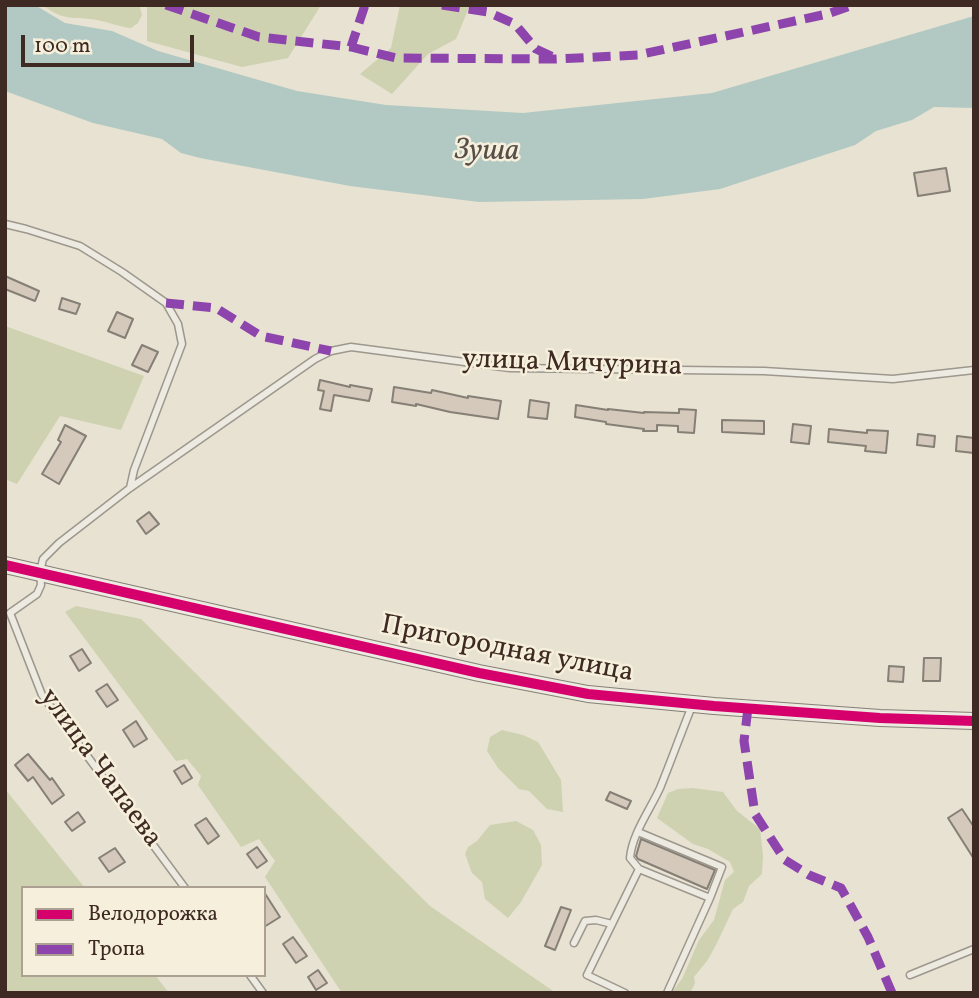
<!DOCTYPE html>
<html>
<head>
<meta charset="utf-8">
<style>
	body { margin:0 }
	#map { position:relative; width:979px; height:998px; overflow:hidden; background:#e7e2d1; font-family:Vollkorn,serif }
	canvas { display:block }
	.frame { position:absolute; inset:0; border:7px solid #3e2a22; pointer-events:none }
	.legend { position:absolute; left:21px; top:886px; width:245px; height:91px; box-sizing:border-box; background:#f5efdc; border:2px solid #aca092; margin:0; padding:9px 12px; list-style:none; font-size:21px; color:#3e2a22 }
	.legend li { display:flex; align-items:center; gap:14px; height:35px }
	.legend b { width:35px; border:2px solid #aca092 }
	.scale { position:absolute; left:21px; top:35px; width:173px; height:32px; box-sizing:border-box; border:4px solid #3e2a22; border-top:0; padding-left:9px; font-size:21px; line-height:24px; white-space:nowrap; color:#3e2a22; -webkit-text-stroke:5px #f5efdc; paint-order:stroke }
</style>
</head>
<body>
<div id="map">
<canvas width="979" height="998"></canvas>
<div class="frame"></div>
<ul class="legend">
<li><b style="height:9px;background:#d6006c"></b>Велодорожка</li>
<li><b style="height:9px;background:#8e44ad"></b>Тропа</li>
</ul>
<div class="scale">100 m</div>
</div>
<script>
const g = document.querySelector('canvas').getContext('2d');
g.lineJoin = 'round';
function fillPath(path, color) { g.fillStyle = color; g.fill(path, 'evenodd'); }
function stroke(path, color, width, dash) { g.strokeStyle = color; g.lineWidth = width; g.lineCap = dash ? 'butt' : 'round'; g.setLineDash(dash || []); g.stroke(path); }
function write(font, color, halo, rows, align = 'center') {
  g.font = font + ' Vollkorn,serif'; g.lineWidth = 5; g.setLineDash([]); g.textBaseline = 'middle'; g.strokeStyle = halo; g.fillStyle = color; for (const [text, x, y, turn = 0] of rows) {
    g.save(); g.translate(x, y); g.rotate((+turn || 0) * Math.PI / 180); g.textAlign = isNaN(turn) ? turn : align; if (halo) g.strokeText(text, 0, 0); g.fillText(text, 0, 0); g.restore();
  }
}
fillPath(new Path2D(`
	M43,5H135L140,7L142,15L138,23L131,28C119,27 109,22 97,20C75,16 63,22 43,5Z
	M147,5H321L288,58L242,67L147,41Z
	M400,5H470L456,39L428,54L392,94L360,74L391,48Z
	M5,326L144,376L121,430L60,416L17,484L5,479Z
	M76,606L141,619L430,906L556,993H342L265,877L275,861L259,839L241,847L198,785L201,776L187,759L176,761L65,612Z
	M502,730L523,735L538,742L561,780L563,812L547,809L529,791L519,789L498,768L487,751L490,737Z
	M693,788L723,792L737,811L760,829L763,856L762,874L749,886L743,902L733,909L716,945L707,961L694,977L695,983L690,993H671L682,979L699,940L714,920L725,880L734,872L730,862L708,849L693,844L657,818L668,793L678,789Z
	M5,789L85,888H23V975H155L169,993H5Z
	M516,821L533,830L541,845L542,865L521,902L508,918L485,899L482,882L472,873L465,854L468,847L477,841L490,825Z`), '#ced2b1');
fillPath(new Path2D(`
	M5,5H35L65,23L112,31L158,51L297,91L386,105L523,113L712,93L974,16V108L934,107L912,120L876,131L855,145L720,189L643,199L479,202L350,186L200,158L181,153L162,139L93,123L5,91Z`), '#b2c9c3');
const building = new Path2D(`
	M946,168L950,191L918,196L914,173Z
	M5,276L39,291L35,301L5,289Z
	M62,298L80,304L76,314L59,309Z
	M117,312L133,319L125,338L108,331Z
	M142,345L158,352L148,372L132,365Z
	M320,380L350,387V385L372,389L369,401L334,395L331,411L320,409L324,391L318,390Z
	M394,387L431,393L432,390L468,398V396L501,401L498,419L450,412L416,404V406L392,402Z
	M530,400L549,403L547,419L528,417Z
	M576,405L608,410V409L644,413V412L679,413V409L696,410L694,433L678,432V426L657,425V431H643L644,429L606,424V422L575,417Z
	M722,420L764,421V434L722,432Z
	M793,424L811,426L809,444L791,442Z
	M65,425L86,436L59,484L42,474L61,442L58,440Z
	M829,429L867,433V430L888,431L886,453L865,451L866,446L828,442Z
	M918,434L935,436L934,447L917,445Z
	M957,436L974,438V453L956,451Z
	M149,512L159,524L146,534L137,521Z
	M82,649L91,663L79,671L70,656Z
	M924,658H941L940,681H923Z
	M889,666L904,667L903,682L888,681Z
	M107,684L118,700L107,707L96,691Z
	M136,721L147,739L134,747L123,730Z
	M28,754L50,780L52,778L64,795L52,804L33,777L28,781L15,765Z
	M184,765L192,778L182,784L174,771Z
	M610,792L631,801L627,809L606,800Z
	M962,809L974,827V859L948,818Z
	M78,812L85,822L72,831L65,822Z
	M206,818L219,836L208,844L195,825Z
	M641,839L715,870L707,889L638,859L636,856Z
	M257,847L267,861L257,868L247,854Z
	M115,848L125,862L109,872L99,858Z
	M264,892L280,917L264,927Z
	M561,907L571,910L555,950L545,946Z
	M293,937L307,956L296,963L283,944Z
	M318,970L327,983L316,990L308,977Z`);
fillPath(building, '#d4c9ba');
stroke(building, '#857f76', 2);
const lane = new Path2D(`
	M5,224L26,229L80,246L122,272L166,303L178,324L182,344L134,470L130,488
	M638,832L722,867L710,898
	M185,888L42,695L10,613L37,594L41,585L40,572L43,559L59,543L130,488L315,359L331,351L351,347L510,368L764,371L893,379L974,370
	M574,943L585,921L596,920L612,924
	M250,975L263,993
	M910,975L974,949
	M625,993L587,975L639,869
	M667,993L710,898L639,869L630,858C632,834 650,810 660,788C671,761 681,733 692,706`);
const secondary = new Path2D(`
	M5,565L479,673L588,694L714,706L880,718L974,721`);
stroke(lane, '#9d978d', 9);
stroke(secondary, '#857f76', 18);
stroke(lane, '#eceae1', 6);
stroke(secondary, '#eceae1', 16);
stroke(new Path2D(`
	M166,5L259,37L351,47L365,5
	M442,5L488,12L515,24L536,49L553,57
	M351,47L396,58L556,59L638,55L827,14L853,5
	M166,303L216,308L261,336L331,351
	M748,708L744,741L755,814L785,860L809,875L841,888L868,937L892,993`), '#8e44ad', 9, [18, 9]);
stroke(new Path2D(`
	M5,565L479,673L588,694L714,706L880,718L974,721`), '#d6006c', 10);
write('28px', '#3e2a22', '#f5efdc', [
	["улица Мичурина",572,365,2],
	["Пригородная улица",507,651,11],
	["улица Чапаева",99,769,54]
]);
write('italic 30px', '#564f49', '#f5efdc', [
	["Зуша",487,153,1]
]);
</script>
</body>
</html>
